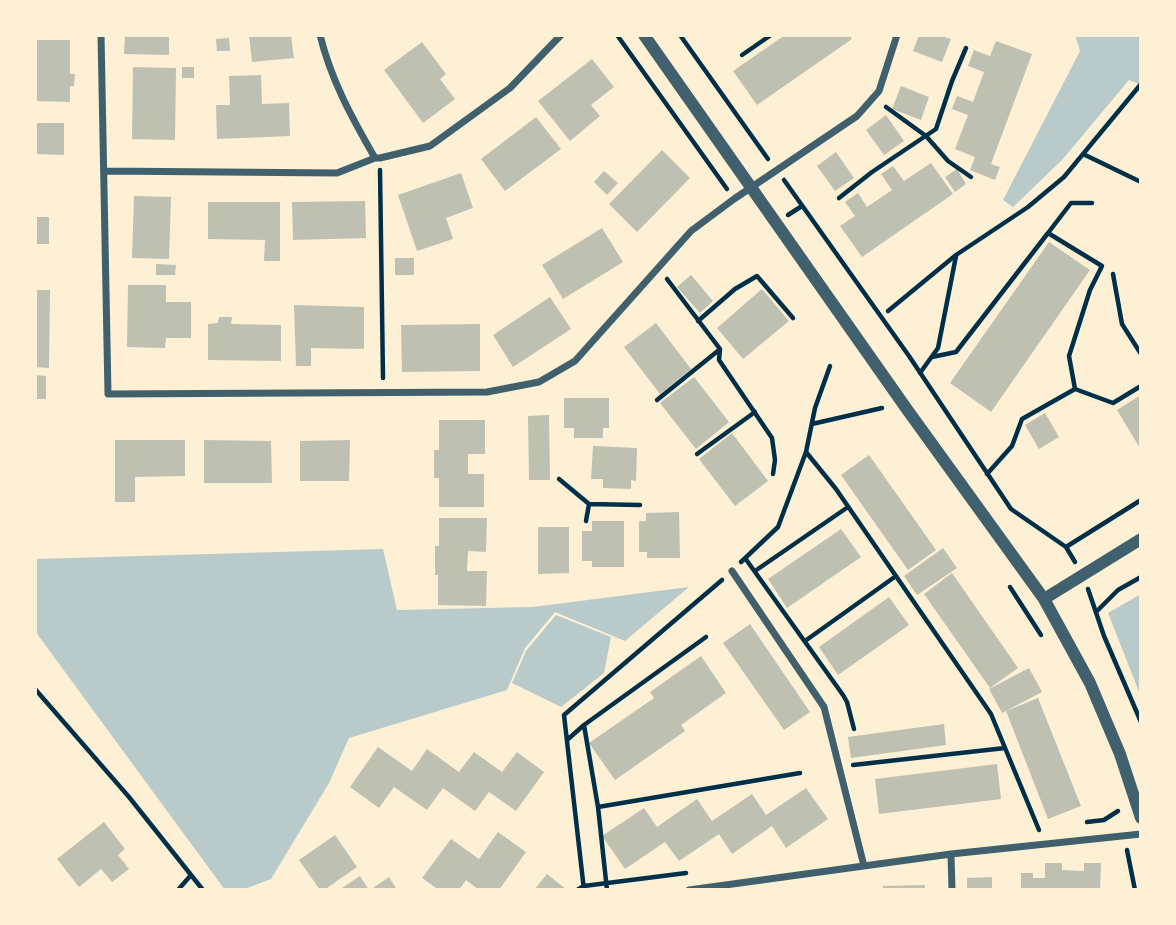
<!DOCTYPE html>
<html>
<head>
<meta charset="utf-8">
<style>
	body { margin:0 }
	#map { position:relative; width:1176px; height:925px; overflow:hidden; background:#fdf0d5; font-family:Signika,sans-serif }
	canvas { display:block }
	.frame { position:absolute; inset:0; border:37px solid #fdf0d5; pointer-events:none }
</style>
</head>
<body>
<div id="map">
<canvas width="1176" height="925"></canvas>
<div class="frame"></div>
</div>
<script>
const g = document.querySelector('canvas').getContext('2d');
g.lineJoin = 'round';
function fillPath(path, color) { g.fillStyle = color; g.fill(path, 'evenodd'); }
function stroke(path, color, width, dash) { g.strokeStyle = color; g.lineWidth = width; g.lineCap = dash ? 'butt' : 'round'; g.setLineDash(dash || []); g.stroke(path); }
fillPath(new Path2D(`
	M1075,35H1141V85L1129,80L1062,160L1013,207L1003,200L1080,51Z
	M383,549L397,610L533,607L689,587L625,641L555,612L525,648L507,690L349,738L329,783L271,879L242,890H225L35,631V559Z
	M1141,594V697L1108,613Z
	M556,615L611,637L604,673L561,707L512,683L526,651Z`), '#b9caca');
fillPath(new Path2D(`
	M125,35H169V55L124,54Z
	M249,35H291L294,58L252,62Z
	M785,35H849L852,39L757,105L733,71Z
	M919,35H939L951,39L942,62L913,51Z
	M229,38L230,51H217L216,39Z
	M35,40H70V74H75L74,86H70V102L35,101Z
	M996,41L1032,54L991,164L1000,167L995,180L970,170L975,157L955,149L968,115L952,109L957,96L973,102L984,72L968,66L974,50L990,56Z
	M422,42L446,74L440,79L455,99L423,123L384,70Z
	M592,59L614,87L591,105L600,116L570,141L538,101Z
	M133,67L176,68L175,140L132,139Z
	M182,67H194V78H182Z
	M261,75L262,104L289,103L290,136L217,139L216,105H230L229,76Z
	M901,86L929,97L921,120L892,109Z
	M886,115L904,141L884,155L866,130Z
	M536,117L561,149L505,191L481,159Z
	M35,123H64V155L35,154Z
	M662,150L690,178L637,232L609,204Z
	M836,152L854,178L835,191L817,166Z
	M931,163L953,194L862,257L840,226L855,216L845,202L858,193L867,207L892,190L881,174L893,166L904,181Z
	M957,169L966,184L955,192L945,177Z
	M604,171L618,183L607,195L594,182Z
	M461,173L473,208L446,218L453,239L417,251L398,195Z
	M134,196L171,197L169,259L132,258Z
	M365,201L366,238L293,240L292,202Z
	M208,202H280V261H264L265,240L208,239Z
	M35,217H49V244H35Z
	M602,228L623,262L563,299L542,265Z
	M1049,242L1090,270L991,412L950,383Z
	M395,258H414V275H395Z
	M156,264L176,265L175,275H156Z
	M691,275L713,301L700,313L677,287Z
	M128,285H166V302H191V338H166L165,348L127,347Z
	M762,289L789,321L743,359L717,328Z
	M35,290H50L49,368L35,367Z
	M550,297L571,329L513,367L493,335Z
	M294,305L364,307V349L311,348V366H296Z
	M219,317H232L231,324L281,325V361L208,360V324L218,323Z
	M656,323L691,369L660,394L624,347Z
	M480,324V371L402,372L401,325Z
	M35,375L46,376V399H35Z
	M694,377L729,422L696,449L660,403Z
	M1141,395V450L1117,410Z
	M564,398H609V428H603V438H574V428H564Z
	M1045,413L1059,437L1039,449L1025,425Z
	M549,415L550,480H529L528,416Z
	M439,420H485V454H468V474H484V507H439V478H434V450H439Z
	M732,433L768,481L735,506L699,459Z
	M115,440H185V476L135,477V502H115Z
	M204,440L271,441L272,483H204Z
	M350,440L349,481H300V441Z
	M593,446L637,448L636,481L631,480V489L603,488V479H591Z
	M869,455L936,550L908,570L841,475Z
	M679,512L680,558H647V552H639V521H646V513Z
	M439,518H487L486,552L468,551L467,571H487L486,606L438,605V575H435V546H439Z
	M592,521H624V567H592V561H582V531H592Z
	M538,527H569V573L538,574Z
	M841,529L861,557L787,608L768,579Z
	M943,548L957,568L917,595L904,576Z
	M952,573L1018,668L990,688L924,594Z
	M889,597L909,625L838,675L819,647Z
	M750,624L810,712L784,730L723,643Z
	M701,656L726,693L681,725L685,731L615,780L589,743L654,698L650,692Z
	M1029,668L1042,692L1002,713L989,689Z
	M1038,698L1081,806L1048,819L1006,711Z
	M944,724L946,745L851,758L848,737Z
	M378,747L412,771L427,749L459,772L474,752L502,772L517,752L544,772L516,811L489,792L475,811L443,788L427,810L394,787L379,808L350,787Z
	M997,764L1001,799L879,814L875,779Z
	M806,788L828,819L786,848L772,826L732,854L719,834L679,861L665,842L625,869L602,836L644,808L657,827L697,799L712,821L752,794L766,815Z
	M104,822L125,849L118,855L129,869L112,882L101,869L79,887L57,859Z
	M498,832L526,852L499,890H479L466,880L459,890H439L422,878L451,839L479,859Z
	M335,835L357,867L324,890H320L299,860Z
	M1045,863H1062V870L1084,871V863H1101L1100,890H1021V873H1033V878H1045Z
	M547,874L567,890H534Z
	M360,876L369,890H343L342,888Z
	M389,877L397,890H370Z
	M992,877V890H967V878Z
	M925,885V890H883V886Z`), '#bec0b2');
stroke(new Path2D(`
	M617,35L727,189
	M680,35L768,159
	M742,55L771,35
	M886,107L926,136L948,161L971,177
	M1083,154L1141,182
	M380,170L383,378
	M784,180L909,356L1011,509L1066,547L1075,562
	M839,198L872,172L936,129L952,81L966,48
	M788,215L802,206
	M1048,233L1071,203H1092
	M1113,274L1122,324L1141,354
	M667,279L720,349L719,360L772,438L775,460L773,474
	M888,311L956,255L1028,207L1064,177L1141,84
	M698,321L735,289L757,276L793,318
	M932,357L956,352L1048,233L1102,266L1090,290L1069,356L1075,389
	M920,373L938,348L956,256
	M657,400L719,350
	M812,424L882,408
	M806,452L836,489L991,714L1039,830
	M697,454L755,412
	M987,474L1012,446L1022,419L1075,389L1113,403L1141,386
	M559,479L589,504L640,505
	M586,521L589,504
	M1066,547L1141,500
	M745,558L843,695L847,702L854,729
	M741,562L778,527L806,452L815,408L830,366
	M755,571L848,507
	M1010,587L1041,635
	M1088,589L1104,636L1141,722
	M1096,612L1118,590L1141,577
	M805,641L896,576
	M35,689L129,797L203,890
	M584,725L598,807L607,890
	M567,740L584,725L706,637
	M853,765L1005,748
	M598,807L800,773
	M1087,822L1104,820L1118,811
	M1127,850L1135,890
	M178,890L191,875
	M577,890L584,886L686,873
	M584,890L564,715L722,580`), '#003049', 4.5);
stroke(new Path2D(`
	M101,35L108,394L487,392L539,382L575,361L691,231L734,199L857,116L879,91L897,35
	M320,35C331,80 352,118 375,158
	M104,171L337,173L375,158H380L430,146L510,88L561,35
	M732,571L824,707L864,866
	M951,854L952,890
	M689,890L951,854L1141,834`), '#3f606c', 7);
stroke(new Path2D(`
	M644,35L906,408L1044,599L1090,683L1120,754L1141,818
	M1044,599L1141,539`), '#3f606c', 12);
</script>
</body>
</html>
